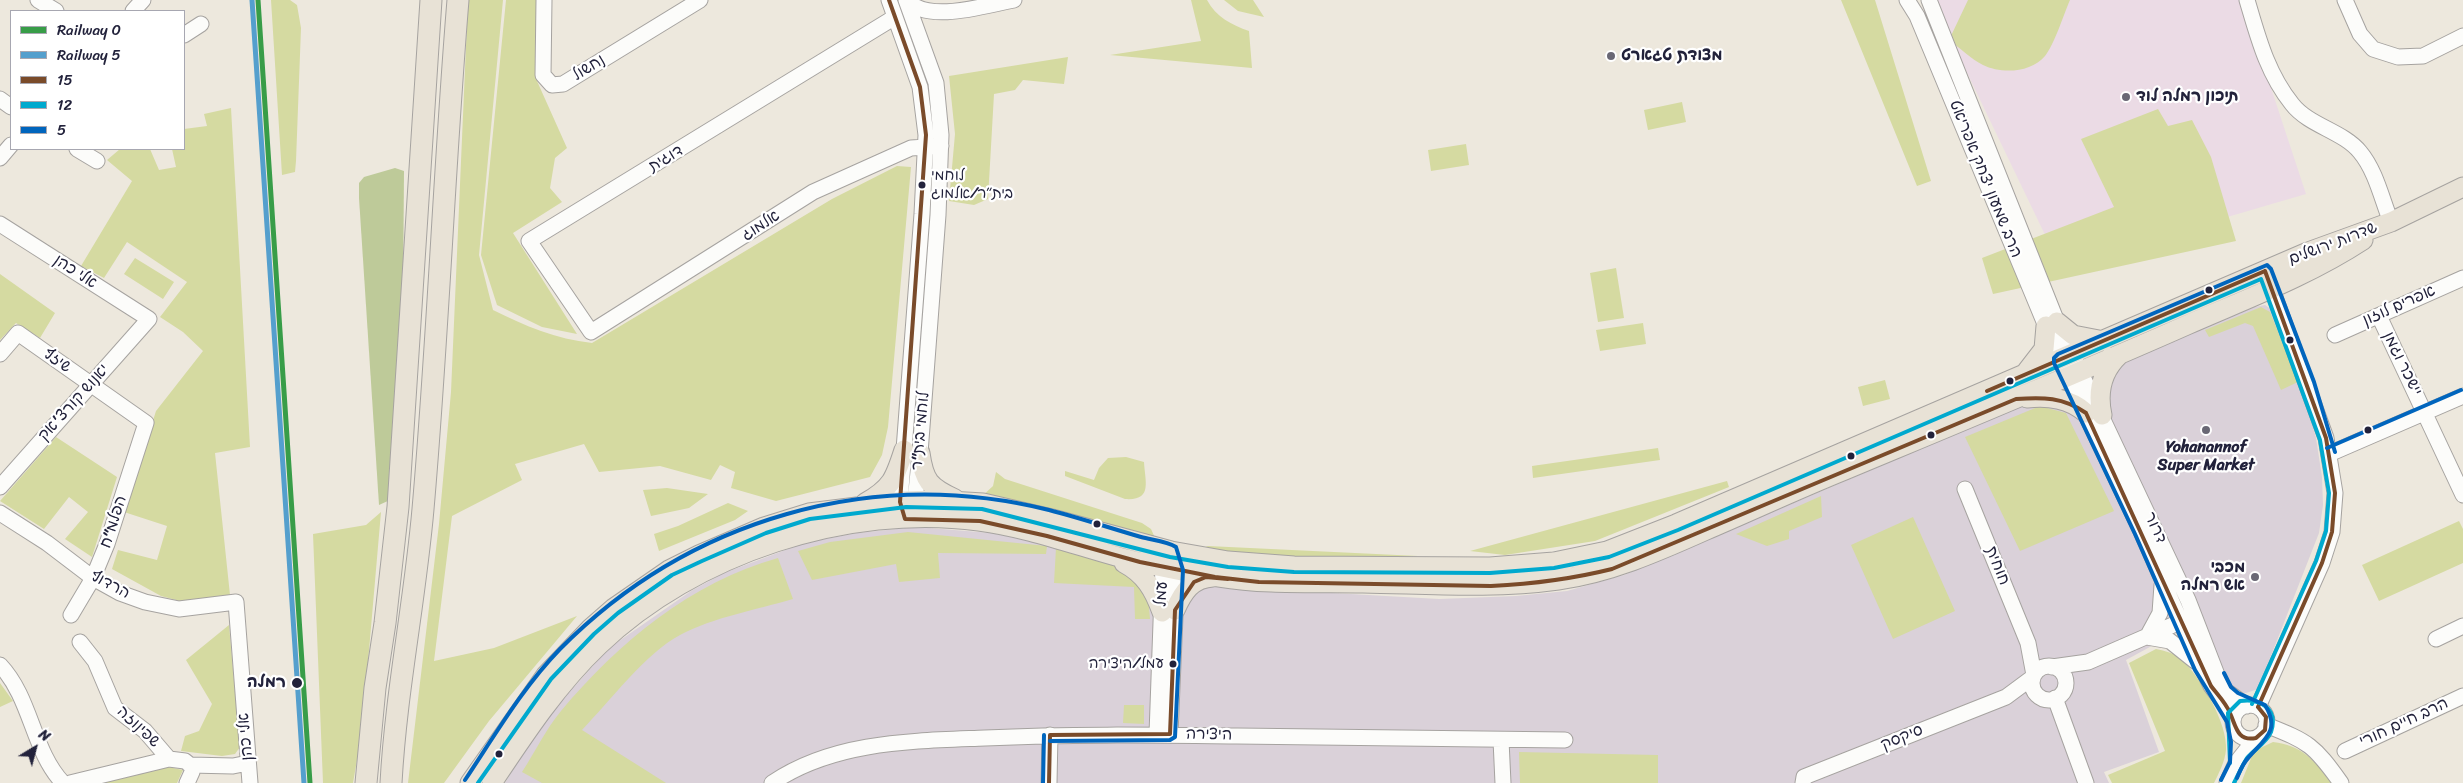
<!DOCTYPE html>
<html>
<head>
<meta charset="utf-8">
<style>
	body { margin:0 }
	#map { position:relative; width:2463px; height:783px; overflow:hidden; background:#ede8dd; font-family:Sriracha,sans-serif }
	canvas { display:block }
	.legend { position:absolute; left:10px; top:10px; width:175px; height:140px; box-sizing:border-box; background:#fff; border:1px solid #a7a7b1; margin:0; padding:6px 9px; list-style:none; font-size:15px; color:#22223b }
	.legend li { display:flex; align-items:center; gap:10px; height:25px }
	.legend b { width:25px; border:1px solid #a7a7b1 }
	.north { position:absolute; left:10px; top:723px; width:50px; height:50px; -webkit-text-stroke:4px #fff; paint-order:stroke; rotate:37deg; font-size:14px; font-weight:700; line-height:20px; text-align:center; color:#22223b }
	.north::after { content:''; display:block; margin:auto; width:18px; height:22px; background:#22223b; clip-path:polygon(50% 0,100% 100%,50% 72%,0 100%) }
</style>
</head>
<body>
<div id="map">
<canvas width="2463" height="783"></canvas>
<ul class="legend">
<li><b style="height:6px;background:#389d48"></b>Railway 0</li>
<li><b style="height:6px;background:#549fcd"></b>Railway 5</li>
<li><b style="height:6px;background:#7a4b2a"></b>15</li>
<li><b style="height:6px;background:#00a9ce"></b>12</li>
<li><b style="height:6px;background:#0065bd"></b>5</li>
</ul>
<div class="north">N</div>
</div>
<script>
const g = document.querySelector('canvas').getContext('2d');
g.lineJoin = 'round';
function fillPath(path, color) { g.fillStyle = color; g.fill(path, 'evenodd'); }
function stroke(path, color, width, dash) { g.strokeStyle = color; g.lineWidth = width; g.lineCap = dash ? 'butt' : 'round'; g.setLineDash(dash || []); g.stroke(path); }
function write(font, color, halo, rows, align = 'center') {
  g.font = font + ' Sriracha,"Playpen Sans Hebrew",sans-serif'; g.lineWidth = 4.5; g.setLineDash([]); g.textBaseline = 'middle'; g.strokeStyle = halo; g.fillStyle = color; for (const [text, x, y, turn = 0] of rows) {
    g.save(); g.translate(x, y); g.rotate((+turn || 0) * Math.PI / 180); g.textAlign = isNaN(turn) ? turn : align; if (halo) g.strokeText(text, 0, 0); g.fillText(text, 0, 0); g.restore();
  }
}
fillPath(new Path2D(`
	M1932,0H2242L2306,194L2060,266Z`), '#ebdbe5');
fillPath(new Path2D(`
	M2265,305L2272,310L2295,364L2316,438L2322,477L2323,505L2319,533L2258,689L2246,693L2235,692L2224,680L2203,618L2126,660L2159,752L2104,772L2109,783H505L541,724L609,648L691,591L724,573L804,543L857,533L917,527L991,533L1116,558L1209,586L1439,599L1516,596L1567,591L1624,575L2254,307Z`), '#dad1d9');
fillPath(new Path2D(`
	M271,0H290L297,5L301,28L296,161L295,172L282,175Z
	M468,0H503L479,255L493,310C525,326 556,339 592,343L832,199L897,166L911,167L888,427L882,455L870,477L776,501L731,488L735,472L720,465L711,480L660,466L599,472L584,444L515,464L522,480L452,516L434,661L494,648L577,616L489,721L444,783H408L439,524L451,392Z
	M506,0H541L537,81L567,148L555,158L550,188L562,202L513,233L577,334L542,327L497,305L481,255Z
	M1191,0H1207C1216,17 1232,25 1249,31L1252,68L1110,55L1201,41Z
	M1224,0H1253L1264,17L1238,11Z
	M1841,0H1875L1931,181L1917,186Z
	M1968,0H2070C2063,16 2055,43 2045,56C2031,73 2001,74 1983,65C1971,59 1960,48 1949,40Z
	M1068,57L1064,84L1023,80L1015,90L994,94L988,199L974,205L949,201L955,134L949,76Z
	M1682,102L1686,122L1648,130L1644,110Z
	M231,108L250,447L215,453L230,595L180,601L161,596L112,569L118,550L157,560L167,526L124,512L156,411L203,351L183,332L160,317L187,282L127,242L104,278L81,266L132,181L107,160L120,149H150L159,170L176,167L172,149H184V129L207,126L204,114Z
	M2158,109L2168,126L2192,120L2211,157L2236,241L1993,294L1982,258L2114,207L2081,139Z
	M1466,144L1469,165L1431,171L1428,150Z
	M135,258L174,282L163,299L124,274Z
	M1616,268L1624,318L1598,322L1590,273Z
	M0,274L55,313L40,338L16,323L0,340Z
	M2261,307L2270,312L2298,382L2281,390L2253,326L2245,323L2209,337L2205,330Z
	M1643,323L1646,344L1600,351L1596,330Z
	M1885,380L1890,399L1863,406L1858,387Z
	M2040,406L2066,413L2114,511L2020,551L1965,437Z
	M56,437L117,477L92,557L65,539L88,512L69,497L44,529L0,501Z
	M1658,448L1660,460L1533,478L1532,466Z
	M1126,457L1144,462C1145,482 1153,501 1125,499L1065,476V471L1094,480L1099,468L1108,458Z
	M996,472L1005,479L1142,523L1151,529L1156,540L980,498L993,486Z
	M1727,481L1729,487L1595,541L1505,555L1470,551Z
	M667,488L708,494L689,508L651,516L643,490Z
	M1821,496L1822,517L1789,531V539L1767,546L1736,534Z
	M728,503L748,511L735,520L659,551L654,534L678,526Z
	M381,512L362,731L353,783H323L313,534L366,525Z
	M1913,517L1955,611L1893,639L1851,545Z
	M2459,521L2463,529V563L2379,601L2362,565Z
	M908,532L1047,546L1046,554L938,553L940,578L899,582L896,564L812,580L798,551L830,542Z
	M1208,546L1418,556L1289,560L1198,550Z
	M1056,548L1102,558L1127,571L1148,596L1150,619H1135L1134,587L1054,583Z
	M778,558L793,599C756,610 714,617 680,635C646,653 609,702 582,730L666,783H542L522,772C535,752 546,729 561,711C618,643 691,582 778,558Z
	M229,625L240,747L235,754L222,756L181,751L185,736L199,731L212,704L186,660Z
	M2156,649C2165,651 2174,653 2181,659C2201,677 2228,724 2226,750C2225,761 2219,773 2214,783H2112L2108,775L2165,751L2129,663Z
	M0,683L13,701L0,707Z
	M1124,705H1144V724L1123,723Z
	M2273,742C2301,745 2315,760 2331,783H2241L2254,751Z
	M1519,752L1658,755V783H1520Z
	M163,766L183,770L177,783H89Z`), '#d5daa1');
fillPath(new Path2D(`
	M395,168L404,171L403,296L390,500L379,505L359,198V183L364,177Z`), '#beca99');
const minor = new Path2D(`
	M38,0L56,11
	M544,0L543,75L552,85L563,84L700,0
	M889,0L920,87L926,135L922,214L900,502L903,511
	M906,0L936,83L941,135L938,215L920,453L915,501L911,509
	M907,0C928,24 986,5 1014,0
	M1907,0L1917,16L2060,360L2141,531L2190,643L2211,686L2227,707L2233,720
	M1929,0L2057,322L2188,600L2219,680L2226,691L2247,706
	M2247,0C2258,37 2267,73 2292,104C2309,126 2343,131 2360,152C2376,171 2382,200 2391,222
	M2345,0L2360,34L2373,49L2398,57L2423,56L2463,36
	M133,11L143,0
	M895,17L529,241L591,332L813,192L911,148L941,146
	M184,35L201,24
	M0,99L11,107
	M77,149L97,161
	M0,158L11,145
	M0,224L149,319L0,487
	M2379,316L2463,495
	M2335,335L2463,278
	M0,354L18,333L146,423L107,544L93,578L71,615
	M2329,454L2463,396
	M1965,489L2028,643L2034,675
	M0,513L47,543L93,578L120,593L145,602L179,609L236,602L250,783
	M2162,585L2160,613L2147,637L2170,641L2195,661
	M2436,639L2463,626
	M80,642L95,661L115,708L145,731L169,759
	M0,665C32,699 32,750 63,783
	M2032 683a17 17 0 1 1 34 0a17 17 0 1 1-34 0Z
	M2052,667L2088,662L2189,618
	M2055,698L2086,783
	M2233 722a17 17 0 1 1 34 0a17 17 0 1 1-34 0Z
	M2258,707L2322,563L2332,532L2335,493L2326,438L2268,278
	M2266,725C2309,742 2314,745 2341,783
	M1157,734L1163,567L1167,559
	M1170,734L1177,570L1174,559
	M1501,740L1503,783
	M2345,751L2463,696
	M70,783L169,759L185,761L190,765L233,766L248,763
	M187,783L192,772
	M772,783C834,741 912,741 985,738C1067,734 1148,735 1231,736C1342,738 1453,739 1565,740
	M1049,783L1050,735
	M1803,783L1804,777L2006,697L2033,677
	M2227,783L2236,763L2256,738`);
const major = new Path2D(`
	M2057,322L2073,335L2104,341
	M2027,371L2044,349L2046,326
	M2027,398C2049,396 2069,398 2086,413
	M2102,415C2097,392 2102,371 2119,355
	M920,453C924,481 929,487 955,499
	M865,503C892,488 895,478 904,450
	M1124,563C1145,574 1154,590 1162,612
	M1175,610C1183,592 1192,578 1213,577
	M470,783L546,675L590,629L614,608L669,570L699,555L764,527L809,513L905,501L932,500L983,503L1052,519L1171,551L1228,561L1294,566L1490,567L1554,562L1607,551L1676,524L2308,252L2391,222L2463,187
	M492,783C524,735 556,686 599,645C694,554 848,503 979,521C1033,528 1085,549 1138,562C1165,568 1192,573 1219,577C1267,585 1314,582 1363,583C1428,584 1493,589 1558,580C1609,573 1657,552 1704,531C1751,511 1798,489 1845,470C1960,422 2074,375 2187,325C2246,299 2308,276 2363,240`);
const highway = new Path2D(`
	M366,783L375,688L385,623L398,507L431,0
	M391,783C396,691 415,601 423,509C438,339 444,169 458,0`);
stroke(minor, '#a6a3a0', 17);
stroke(major, '#a6a3a0', 21);
stroke(highway, '#a6a3a0', 23);
stroke(minor, '#fcfcfa', 15);
stroke(major, '#e8e2d6', 19);
stroke(highway, '#e8e2d6', 21);
stroke(new Path2D(`
	M889,0L920,87L926,135L900,502L905,519L980,521L1047,536L1140,562L1215,577L1259,582L1491,586C1532,584 1572,579 1612,569L2016,399C2043,397 2063,397 2086,413L2211,686C2217,694 2226,703 2230,713C2236,726 2237,742 2256,738L2265,730L2266,717L2258,707
	M1987,391L2265,271
	M2258,707L2322,563L2332,532L2335,493L2326,438L2265,271
	M1050,735L1170,734L1175,610L1194,582L1206,577L1228,579
	M1049,783L1050,735`), '#7a4b2a', 4);
stroke(new Path2D(`
	M2230,763L2228,713L2240,701C2259,698 2279,708 2271,732C2267,742 2254,750 2247,758C2242,766 2238,775 2234,783
	M478,783L551,679L594,634L618,613L672,575L702,561L766,533L810,519L906,507L982,509L1170,557L1228,567L1294,572L1490,573L1554,568L1609,557L1678,530L2261,279L2320,440L2329,493L2326,531L2316,561L2252,704`), '#00a9ce', 4);
stroke(new Path2D(`
	M2327,448L2461,390
	M2224,673L2231,687L2238,693L2265,705C2281,731 2264,739 2248,758C2243,763 2240,771 2237,778
	M465,780C495,735 523,687 560,649C689,519 871,466 1049,510C1080,518 1110,528 1141,537C1152,540 1167,541 1176,547L1183,570L1175,737L1170,740L1050,741
	M2221,780L2230,762L2231,742L2227,722L2195,670L2135,534L2054,363V358L2058,354L2267,265L2271,269L2314,382L2335,452
	M1043,783L1044,735`), '#0065bd', 4);
stroke(new Path2D(`
	M258,0L310,783`), '#389d48', 5);
stroke(new Path2D(`
	M252,0L304,783`), '#549fcd', 5);
for (const [x, y, r, color] of [
	[1611,56,5,"#696774"],
	[2126,97,5,"#696774"],
	[922,185,4.5,"#22223b"],
	[2209,290,4.5,"#22223b"],
	[2290,340,4.5,"#22223b"],
	[2010,381,4.5,"#22223b"],
	[2206,430,5,"#696774"],
	[2368,430,4.5,"#22223b"],
	[1931,435,4.5,"#22223b"],
	[1851,456,4.5,"#22223b"],
	[1097,524,4.5,"#22223b"],
	[2255,577,5,"#696774"],
	[1173,664,4.5,"#22223b"],
	[297,683,6,"#22223b"],
	[499,754,4.5,"#22223b"]
]) { const dot = new Path2D(); dot.arc(x, y, r, 0, 2 * Math.PI); g.fillStyle = color; g.fill(dot); stroke(dot, '#fff', 2); }
write('15px', '#22223b', '#fff', [
	["לוחמי",931,176],
	["בית״ר/אלמוג",931,194],
	["עמל/היצירה",1164,664,"right"]
], 'left');
write('bold 16px', '#22223b', '#fff', [
	["מצודת טגארט",1621,56],
	["תיכון רמלה לוד",2136,97],
	["Yohanannof",2206,448,"center"],
	["Super Market",2206,466,"center"],
	["מכבי",2245,568,"right"],
	["אש רמלה",2245,586,"right"]
], 'left');
write('16px', '#22223b', '#fff', [
	["נחשול",589,68,-32],
	["דוגית",666,159,-31],
	["הרב שמעון יצחק אפריאט",1985,179,68],
	["אלמוג",761,226,-33],
	["שדרות ירושלים",2333,244,-21],
	["אלי כהן",75,272,33],
	["אפרים לוזון",2399,306,-24],
	["שיזף",57,361,35],
	["יישכר וגמן",2402,364,64],
	["יאנוש קורצ'אק",74,403,-48],
	["לוחמי בית\"ר",921,431,-85],
	["הפלמ\"ח",114,522,-72],
	["דרור",2155,528,65],
	["חוחית",1997,566,68],
	["הרדוף",110,585,28],
	["עמל",1162,594,-88],
	["הרב חיים חורי",2404,723,-25],
	["שפינוזה",138,727,43],
	["היצירה",1209,735,1],
	["אלי כהן",246,737,-95],
	["סיקסק",1902,738,-22]
]);
write('bold 16px', '#22223b', '#fff', [
	["רמלה",286,683]
], 'right');
</script>
</body>
</html>
